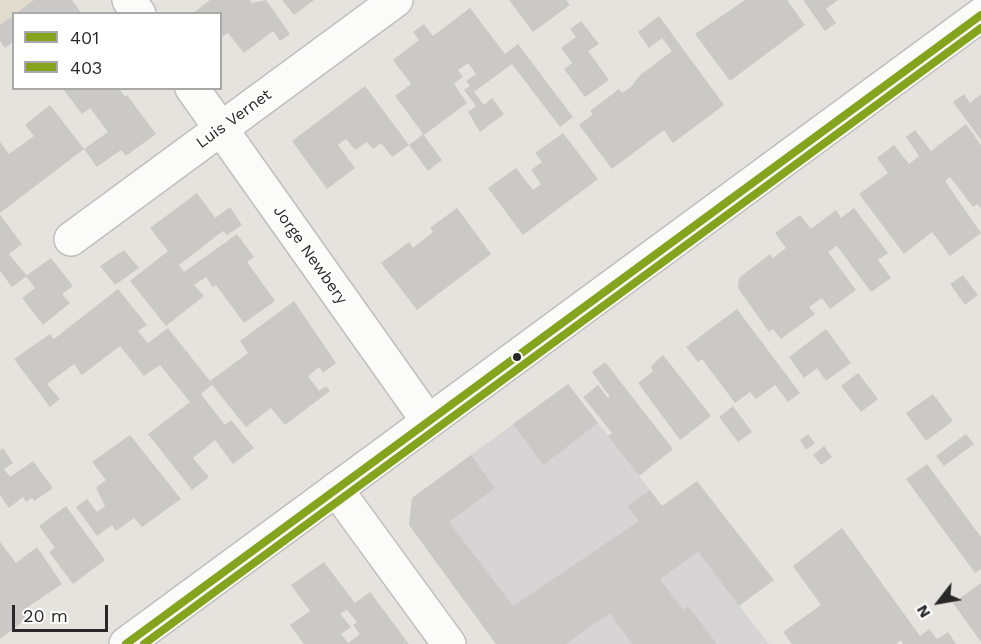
<!DOCTYPE html>
<html>
<head>
<meta charset="utf-8">
<style>
	body { margin:0 }
	#map { position:relative; width:981px; height:644px; overflow:hidden; background:#e6e3de; font-family:"Work Sans",sans-serif }
	canvas { display:block }
	.legend { position:absolute; left:12px; top:12px; width:210px; height:78px; box-sizing:border-box; background:#fff; border:2px solid #a9a9a9; margin:0; padding:8px 10px; list-style:none; font-size:18px; color:#282828 }
	.legend li { display:flex; align-items:center; gap:12px; height:30px }
	.legend b { width:30px; border:2px solid #a9a9a9 }
	.north { position:absolute; left:909px; top:572px; width:60px; height:60px; -webkit-text-stroke:4px #fff; paint-order:stroke; rotate:239deg; font-size:16px; font-weight:700; line-height:24px; text-align:center; color:#282828 }
	.north::after { content:''; display:block; margin:auto; width:21px; height:27px; background:#282828; clip-path:polygon(50% 0,100% 100%,50% 72%,0 100%) }
	.scale { position:absolute; left:12px; top:605px; width:96px; height:27px; box-sizing:border-box; border:3px solid #282828; border-top:0; padding-left:8px; font-size:18px; line-height:21px; white-space:nowrap; color:#282828; -webkit-text-stroke:4px #fff; paint-order:stroke }
</style>
</head>
<body>
<div id="map">
<canvas width="981" height="644"></canvas>
<ul class="legend">
<li><b style="height:8px;background:#85a41e"></b>401</li>
<li><b style="height:8px;background:#85a41e"></b>403</li>
</ul>
<div class="north">N</div>
<div class="scale">20 m</div>
</div>
<script>
const g = document.querySelector('canvas').getContext('2d');
g.lineJoin = 'round';
function fillPath(path, color) { g.fillStyle = color; g.fill(path, 'evenodd'); }
function stroke(path, color, width, dash) { g.strokeStyle = color; g.lineWidth = width; g.lineCap = dash ? 'butt' : 'round'; g.setLineDash(dash || []); g.stroke(path); }
function write(font, color, halo, rows, align = 'center') {
  g.font = font + ' "Work Sans",sans-serif'; g.lineWidth = 4.5; g.setLineDash([]); g.textBaseline = 'middle'; g.strokeStyle = halo; g.fillStyle = color; for (const [text, x, y, turn = 0] of rows) {
    g.save(); g.translate(x, y); g.rotate((+turn || 0) * Math.PI / 180); g.textAlign = isNaN(turn) ? turn : align; if (halo) g.strokeText(text, 0, 0); g.fillText(text, 0, 0); g.restore();
  }
}
fillPath(new Path2D(`
	M568,384L769,644H496L409,525L412,498Z`), '#d7d4d5');
fillPath(new Path2D(`
	M0,0H34L0,25Z`), '#e0dbcd');
fillPath(new Path2D(`
	M34,0H72L82,14H15Z
	M210,0H250L252,3L266,0L290,34L280,41L273,31L244,53L228,33L220,38V14H192Z
	M282,0H314L294,15Z
	M509,0H566L570,5L533,32Z
	M745,0H787L805,25L730,81L695,34Z
	M803,0H838L826,9L836,23L825,31Z
	M470,8L505,54L518,44L573,117L560,127L512,64L474,92L484,105L492,98L504,114L480,132L468,112L476,106L464,90L470,86L466,81L476,74L468,63L458,70L463,77L454,84L467,103L424,135L395,96L411,84L393,60L419,40L413,32L424,24L433,36Z
	M14,15V41L5,48L0,41V25Z
	M659,16L724,105L673,143L664,130L612,169L579,125L593,114L590,111L619,89L622,93L631,87L639,76L672,51L662,38L649,48L638,32Z
	M581,21L599,44L588,51L609,80L585,97L564,69L572,63L561,48L576,37L570,29Z
	M365,86L409,145L392,157L381,143L373,149L367,142L355,150L346,139L338,145L355,168L327,189L292,141Z
	M62,88H119L125,97L127,95L156,134L126,156L121,150L97,167L84,149L108,132L90,108L82,114Z
	M964,94L970,103L981,94V140L953,102Z
	M50,105L84,149L0,213V142L9,154L34,136L25,125Z
	M966,124L981,145V208L977,204L973,207L950,177L945,181L981,233L950,256L932,232L904,254L859,194L888,173L877,158L894,145L909,164L919,156L906,137L915,130L931,151Z
	M563,133L598,179L523,235L488,188L516,168L533,190L541,184L531,170L542,162L535,153Z
	M423,134L442,160L428,171L409,145Z
	M197,193L215,218L230,207L242,225L227,235L223,231L179,265L184,272L237,234L254,257L247,262L275,301L244,323L216,285L213,287L206,277L194,285L204,296L166,326L130,281L168,251L150,228Z
	M457,208L491,254L417,310L381,263L409,242L413,248L433,232L430,228Z
	M854,208L888,253L878,260L891,278L871,292L837,246L828,252L856,290L830,309L822,298L809,307L815,314L781,339L773,329L769,332L738,288L739,278L770,254L773,258L786,248L775,233L800,215L811,229L836,210L841,218Z
	M0,215L22,244L9,254L27,276L12,287L0,271Z
	M124,250L139,268L115,285L100,266Z
	M51,258L73,286L62,294L70,303L43,325L22,298L35,288L26,276Z
	M963,275L978,295L965,305L950,284Z
	M118,289L147,325L138,331L148,343L168,328L210,381L248,353L240,341L294,301L336,363L323,373L319,367L308,376L319,391L326,386L330,391L285,425L271,408L246,427L212,385L201,394L225,425L231,420L254,448L233,464L215,440L193,458L209,477L192,490L148,434L190,402L160,365L144,376L120,346L82,375L74,364L47,384L60,399L50,407L14,359L50,334L54,339Z
	M737,309L800,393L788,402L775,385L756,399L750,392L735,403L702,359L698,362L686,347Z
	M826,329L851,363L826,381L817,368L804,378L789,357Z
	M663,355L711,416L680,440L638,383L653,371L651,366Z
	M605,362L673,449L639,476L608,436L612,433L583,397L598,385L608,398L610,397L592,372Z
	M858,373L878,399L861,412L841,386Z
	M568,384L598,423L543,465L513,424Z
	M933,394L953,421L926,441L906,413Z
	M733,406L752,432L738,442L719,417Z
	M808,434L815,443L806,450L800,440Z
	M966,434L974,444L944,466L936,456Z
	M130,435L181,499L142,527L134,518L116,531L112,525L97,536L76,507L87,499L97,512L105,506L96,488L106,480L92,462Z
	M824,446L832,457L821,465L813,455Z
	M3,448L13,463L4,469L10,477L33,461L53,488L34,501L32,498L26,502L23,497L9,508L0,495V450Z
	M471,455L495,488L449,522L513,606L639,521L627,506L650,490L662,506L697,481L774,580L739,606L698,552L660,579L683,610L688,606L717,644H632L610,613L566,644H496L409,525L412,498Z
	M927,464L981,537V569L975,573L906,479Z
	M66,506L105,560L73,584L49,552L55,548L39,526Z
	M842,528L920,636L929,629L937,639L948,632L956,644H903L901,640L896,644H792L783,632L821,605L793,566Z
	M0,542L16,563L37,547L62,584L25,609L31,616L0,639Z
	M324,562L355,603L370,592L409,644H304L290,625L310,611L291,585ZM347,610L357,622L353,625L360,634L348,643L341,634L351,627L340,614Z
	M981,583V642L953,603Z`), '#cbc9c5');
const minor = new Path2D(`
	M129,0L139,14
	M192,88L428,421
	M71,239L396,0
	M336,489L449,644`);
const secondary = new Path2D(`
	M126,644L981,15`);
stroke(minor, '#c0bfbf', 36);
stroke(secondary, '#c0bfbf', 36);
stroke(minor, '#fbfbfa', 33);
stroke(secondary, '#fbfbfa', 33);
stroke(new Path2D(`
	M126,644L981,15`), '#85a41e', 8);
stroke(new Path2D(`
	M144,644L981,28`), '#85a41e', 8);
for (const [x, y, r, color] of [
	[517,357,5,"#282828"]
]) { const dot = new Path2D(); dot.arc(x, y, r, 0, 2 * Math.PI); g.fillStyle = color; g.fill(dot); stroke(dot, '#fff', 2); }
write('16px', '#282828', '#fff', [
	["Luis Vernet",234,119,-36],
	["Jorge Newbery",310,255,55]
]);
</script>
</body>
</html>
